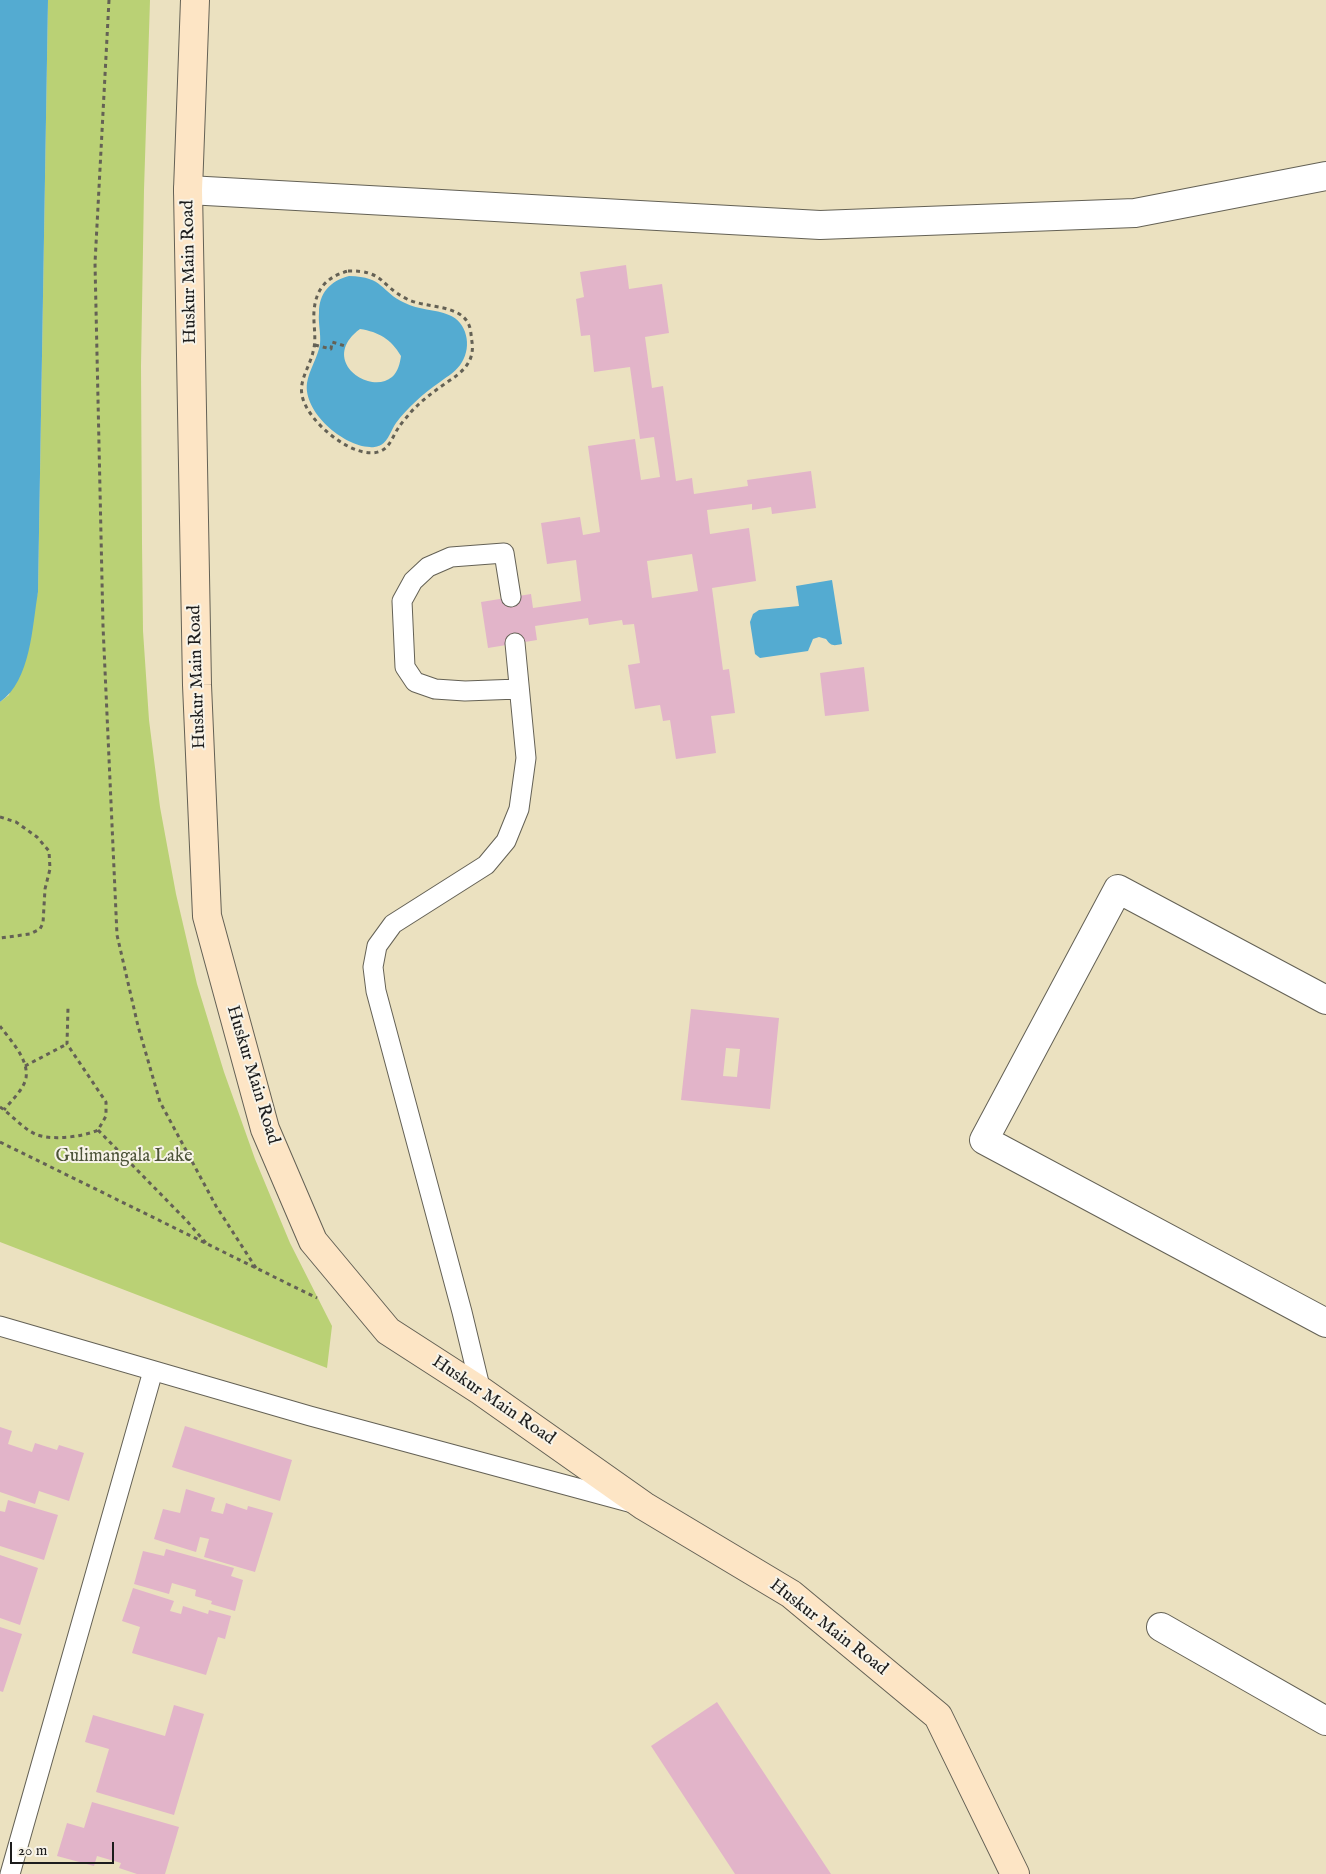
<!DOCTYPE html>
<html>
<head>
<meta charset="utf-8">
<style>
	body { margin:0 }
	#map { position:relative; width:1326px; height:1874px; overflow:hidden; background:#ebe1c0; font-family:"IM FELL English",serif }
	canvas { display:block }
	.scale { position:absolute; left:10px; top:1842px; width:104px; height:22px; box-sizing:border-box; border:2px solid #1c1c1c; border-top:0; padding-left:6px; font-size:15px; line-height:18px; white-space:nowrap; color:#1c1c1c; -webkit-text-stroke:4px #f7f3e8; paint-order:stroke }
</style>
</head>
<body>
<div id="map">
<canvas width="1326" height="1874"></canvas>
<div class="scale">20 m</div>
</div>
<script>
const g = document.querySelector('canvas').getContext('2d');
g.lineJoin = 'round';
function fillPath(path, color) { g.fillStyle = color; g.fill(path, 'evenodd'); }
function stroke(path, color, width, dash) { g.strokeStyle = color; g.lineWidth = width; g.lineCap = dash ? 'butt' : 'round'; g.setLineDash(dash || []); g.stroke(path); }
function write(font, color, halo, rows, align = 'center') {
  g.font = font + ' "IM FELL English",serif'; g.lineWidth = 4; g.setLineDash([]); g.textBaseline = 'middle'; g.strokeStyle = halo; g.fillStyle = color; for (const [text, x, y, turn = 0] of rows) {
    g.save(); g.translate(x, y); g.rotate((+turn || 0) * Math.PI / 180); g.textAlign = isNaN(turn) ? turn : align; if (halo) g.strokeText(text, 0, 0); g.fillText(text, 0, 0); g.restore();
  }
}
fillPath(new Path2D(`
	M48,0H150L144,190L141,366L142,543L143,631L149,720L160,807L176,894L197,984L224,1072L255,1159L290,1243L332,1326L327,1368L0,1242V702L9,695L38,592Z`), '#bad175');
fillPath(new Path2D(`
	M0,0H48L38,592C32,627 31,680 0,702Z
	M349,276C385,277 379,291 405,303C418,310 435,309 449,315C467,322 472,346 462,362C457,371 448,376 440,382C424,393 408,407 396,423C391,430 389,440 381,445C379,446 373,448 370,447C343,446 303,412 307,383C309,370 318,357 320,344C321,333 318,323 319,313C319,293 330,281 349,276ZM360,329C379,332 391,339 401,356C400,363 398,372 392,377C370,396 318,360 360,329Z
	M832,580L842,644C833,646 831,646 826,639L819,637L813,639L808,651L760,658L755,654L750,622L753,614L759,610L799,606L796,586Z`), '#54abd1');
fillPath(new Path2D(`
	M626,265L629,289L662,284L669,333L645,337L652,388L663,386L676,481L692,478L694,494L748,486L747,480L811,471L816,508L772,514L771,507L752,510V504L707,510L710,534L749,528L756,581L712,588L723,670L729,669L735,713L711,716L716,753L676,759L670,720L663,721L660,705L635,709L628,665L640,663L634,624L623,625L622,620L589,625L588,618L535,626L537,640L488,648L481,602L531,594L533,608L581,601L576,560L547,564L541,523L580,517L583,535L600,532L588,446L635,439L641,480L660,477L654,437L640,439L630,367L594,372L590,335L581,336L576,299L584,297L580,272ZM692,554L698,591L652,598L647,561Z
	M864,667L869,711L825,716L820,673Z
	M691,1009L779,1018L770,1109L681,1100ZM726,1048L740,1049L737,1077L723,1076Z
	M185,1426L292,1460L280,1501L172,1467Z
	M0,1427L12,1431L8,1444L32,1452L35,1443L57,1450L59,1445L84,1453L69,1501L39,1491L35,1504L0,1492Z
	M186,1489L215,1498L211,1511L223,1514L226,1503L247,1510L248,1506L273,1513L255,1572L204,1557L209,1539L200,1537L196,1552L154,1539L163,1509L180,1513Z
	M8,1500L58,1515L44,1560L0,1546V1511L5,1512Z
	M166,1549L234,1568L231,1576L243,1580L235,1611L211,1604L212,1601L195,1596L196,1590L172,1583L169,1594L134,1584L143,1551L164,1556Z
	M0,1555L38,1568L20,1625L0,1618Z
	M133,1588L174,1601L170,1611L181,1614L183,1606L208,1614L209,1610L231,1616L225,1639L218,1637L206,1675L132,1653L140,1627L122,1621Z
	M0,1627L22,1634L3,1692L0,1691Z
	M717,1702L831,1874H735L651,1746Z
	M174,1705L204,1714L174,1815L96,1792L109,1749L85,1742L93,1715L165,1736Z
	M92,1802L179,1827L165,1874H137L119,1868L121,1863L97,1856L94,1866L57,1856L67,1823L84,1828Z`), '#e2b4c9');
const lane = new Path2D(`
	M511,597L504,553L451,557L428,567L413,581L402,601L405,667L415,682L435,689L465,691L519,689
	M0,1326L310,1416L629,1502
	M481,1391L462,1312L376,991L373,967L377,946L393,924L486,865L506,841L519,809L526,758L515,643
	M10,1874L153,1371`);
const street = new Path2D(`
	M188,190L820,225L1135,213L1326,176
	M1326,1000L1118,889L984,1140L1326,1323
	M1161,1627L1326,1721`);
const secondary = new Path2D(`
	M195,0L188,190L197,685L207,916L265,1129L313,1241L388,1331L481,1391L644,1506L791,1594L938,1716L1015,1874`);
stroke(lane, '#646155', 21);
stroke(street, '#646155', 30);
stroke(secondary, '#646155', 30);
stroke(new Path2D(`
	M109,0L95,263L103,626L117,935L138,1026L160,1102L216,1206L256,1268
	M348,271C384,270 380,286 407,299C424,308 458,304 468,323C471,328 471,336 472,342C475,363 461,373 446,383C433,392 421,401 411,412C407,417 402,422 399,427C393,435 391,446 381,451C355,462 306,421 302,395C299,380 310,366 313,352C317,338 313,325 314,311C316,288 327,277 348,271Z
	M315,345L331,349L332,342L345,346
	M0,817L16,822L37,837L49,851L50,869L45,889L43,923L40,929L30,934L0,938
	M0,1026C10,1040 29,1059 26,1078C24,1089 11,1101 4,1110
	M25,1066L67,1044
	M0,1107C12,1115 21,1127 35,1134C50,1141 83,1137 98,1130L106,1116V1102L67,1044L68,1008
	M98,1130L186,1220L206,1243
	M0,1142L317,1298`), '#646155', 3, [4, 4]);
stroke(lane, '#fff', 19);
stroke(street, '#fff', 28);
stroke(secondary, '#fde5c5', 28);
write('18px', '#1c1c1c', '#f7f3e8', [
	["Huskur Main Road",190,272,-91],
	["Huskur Main Road",198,677,-92],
	["Huskur Main Road",252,1075,73],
	["Huskur Main Road",493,1401,34],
	["Huskur Main Road",828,1628,38]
]);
write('18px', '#4b5237', '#f7f3e8', [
	["Gulimangala Lake",124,1157]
]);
</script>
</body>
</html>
